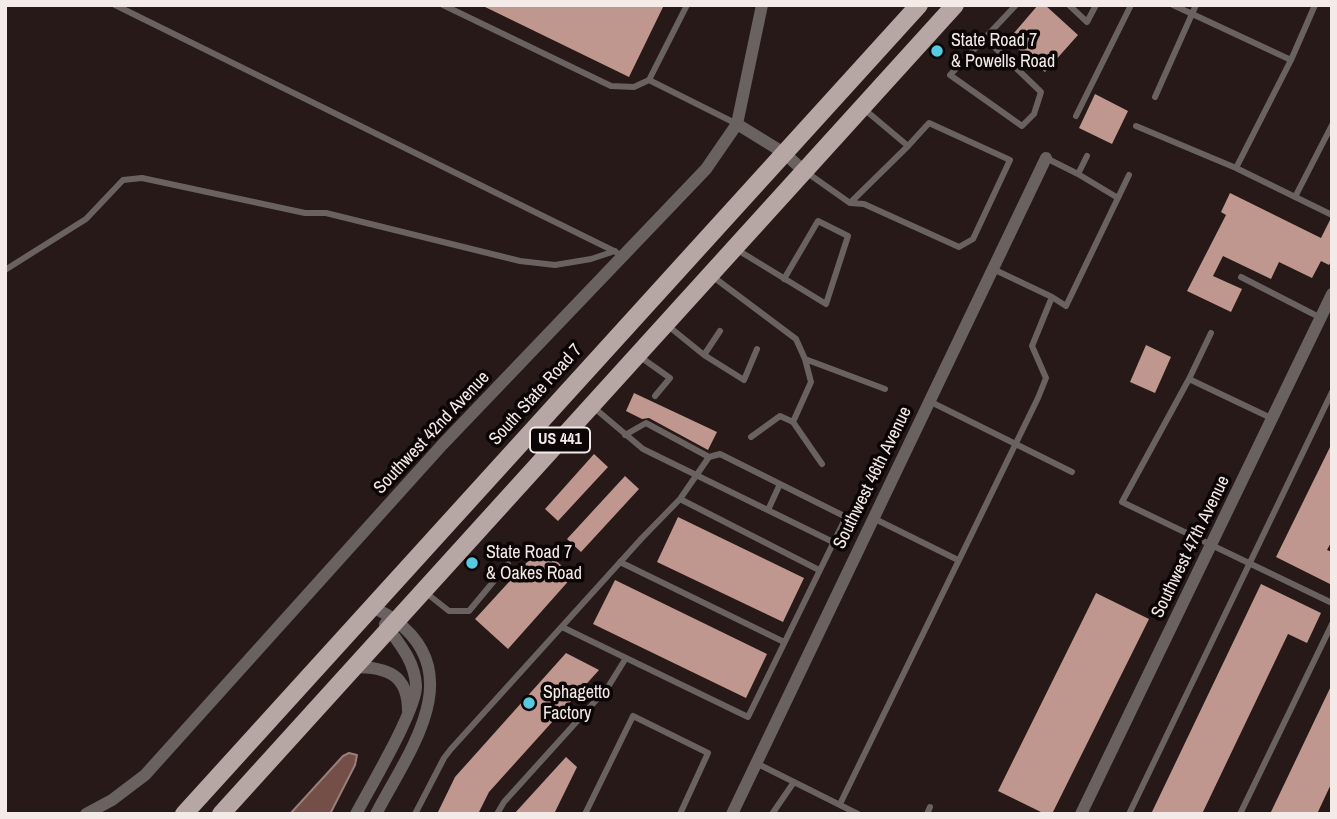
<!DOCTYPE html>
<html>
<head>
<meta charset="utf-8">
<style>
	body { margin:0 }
	#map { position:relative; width:1337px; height:819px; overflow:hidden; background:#261917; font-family:"Archivo Narrow",sans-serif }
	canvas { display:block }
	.frame { position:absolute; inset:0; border:7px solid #f4eae8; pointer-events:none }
</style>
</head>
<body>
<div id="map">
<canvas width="1337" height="819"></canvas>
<div class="frame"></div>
</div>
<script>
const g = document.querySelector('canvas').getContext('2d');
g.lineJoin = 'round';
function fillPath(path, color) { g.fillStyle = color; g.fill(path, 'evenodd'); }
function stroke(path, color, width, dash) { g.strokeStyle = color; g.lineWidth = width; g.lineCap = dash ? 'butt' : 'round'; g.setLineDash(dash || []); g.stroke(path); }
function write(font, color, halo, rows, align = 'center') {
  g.font = font + ' "Archivo Narrow",sans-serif'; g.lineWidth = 7; g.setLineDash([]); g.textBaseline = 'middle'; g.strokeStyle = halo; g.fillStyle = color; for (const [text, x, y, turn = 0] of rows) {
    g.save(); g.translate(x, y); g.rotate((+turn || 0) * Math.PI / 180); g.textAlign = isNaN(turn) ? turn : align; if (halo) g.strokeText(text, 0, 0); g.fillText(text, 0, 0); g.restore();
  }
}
const water = new Path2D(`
	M349,753L357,755L355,765L330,814H290L343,756Z`);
fillPath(water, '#744f48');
stroke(water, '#9a7e78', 2);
fillPath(new Path2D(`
	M481,5H664L629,77Z
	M1038,5H1045L1078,35L1045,72L1008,40Z
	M1095,94L1128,111L1112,144L1079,128Z
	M1230,193L1321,238L1330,220L1332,221V260L1329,265L1321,261L1312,278L1279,262L1271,279L1223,256L1213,276L1242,289L1231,312L1187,291L1226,215L1221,212Z
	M1146,345L1171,357L1155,393L1130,382Z
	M634,393L717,432L708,450L649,418L642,419L626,411Z
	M1332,443V541L1327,550L1332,552V585L1276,557Z
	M594,454L608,467L558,521L545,509Z
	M625,476L639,489L581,552L567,539Z
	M678,517L804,578L783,622L657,562Z
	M541,547L573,576L508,649L475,619Z
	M615,580L767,654L746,698L593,624Z
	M1261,584L1321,613L1307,643L1288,634L1202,814H1151Z
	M1096,593L1149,619L1052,814H1045L998,791Z
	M566,653L599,670L489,792L478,814H437L455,777Z
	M1332,684V782L1317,814H1270Z
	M566,757L577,767L554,814H514Z`), '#c0978e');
stroke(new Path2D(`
	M115,5L616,252
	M443,5L611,86L634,87L649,80
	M687,5L649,80L737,124
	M1069,5L1087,22L1096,5
	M1173,5L1291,60
	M984,37L1041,92L1034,114L1022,126L950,75L1016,5
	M1155,97L1196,5
	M1076,116L1131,5
	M1136,126L1236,168L1332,215
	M1087,156L1078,174L1118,198
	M1046,158L1078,174
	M1236,168L1291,60L1315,5
	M806,172L850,203L908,146
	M1295,197L1332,125
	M850,203L864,204L959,247L973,239L1010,160L929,123L908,146L864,109
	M736,249L826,304L848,236L818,221L784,279
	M993,269L1052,297
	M5,270L86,219L123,180L142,178L305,213H326L520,261L555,265L591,259L615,251
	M712,276L796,339L805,359L811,382L793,422L822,464
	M1241,277L1321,318
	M667,325L704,355L744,380L757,349
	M704,355L720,331
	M639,356L670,378L655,396
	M805,359L885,389
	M1189,379L1211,333
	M929,401L1072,472
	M592,406L643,449L833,542
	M1271,418L1189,379L1122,502L1332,603
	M625,435L646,423L709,457
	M751,437L780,416L793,422
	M680,499L819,570
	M768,510L780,484
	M873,518L958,560
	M620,562L784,642
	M425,592L449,611H469L508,564
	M756,763L794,782
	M840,804L1038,398L1046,378L1032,346L1052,297L1066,306L1129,175
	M415,814L444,758L451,749L642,538L680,499L709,457L720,454L846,517L748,717L562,627
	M497,814L504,802L608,687L626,658
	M585,814L633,716L708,753L680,814
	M772,814L794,782L858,814
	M927,814L930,807
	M1129,814L1332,392
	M1240,814L1332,624`), '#696260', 6);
stroke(new Path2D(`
	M737,124L762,5
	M372,607C380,611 389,615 396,621C469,676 407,754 376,814
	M354,667C388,667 408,675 408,711
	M86,814L112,800L145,775L442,445L706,169L737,124L784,153L804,171
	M356,814C369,789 417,709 416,686C415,661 399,643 385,624
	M732,814L1046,158
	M1081,814L1332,294`), '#696260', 12);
stroke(new Path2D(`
	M184,814L919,5
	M221,814L955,5`), '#b6a7a4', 18);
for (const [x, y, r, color] of [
	[937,51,7,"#55cae0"],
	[472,563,7,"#55cae0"],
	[529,703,7,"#55cae0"]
]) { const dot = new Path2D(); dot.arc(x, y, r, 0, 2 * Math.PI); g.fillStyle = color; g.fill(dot); stroke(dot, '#0b0605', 2.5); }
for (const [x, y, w] of [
	[560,440,60]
]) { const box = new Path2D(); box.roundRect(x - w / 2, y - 12.5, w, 25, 5); g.fillStyle = '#0b0605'; g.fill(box); stroke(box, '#f4eae8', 2); }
write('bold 16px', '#f4eae8', null, [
	["US 441",560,440]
]);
write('18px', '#f4eae8', '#0b0605', [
	["State Road 7",951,41],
	["& Powells Road",951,62],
	["State Road 7",486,553],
	["& Oakes Road",486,574],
	["Sphagetto",543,693],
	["Factory",543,714]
], 'left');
write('18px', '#f4eae8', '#0b0605', [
	["South State Road 7",536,395,-48],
	["Southwest 42nd Avenue",432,433,-47],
	["Southwest 46th Avenue",873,478,-64],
	["Southwest 47th Avenue",1191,547,-64]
]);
</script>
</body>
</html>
